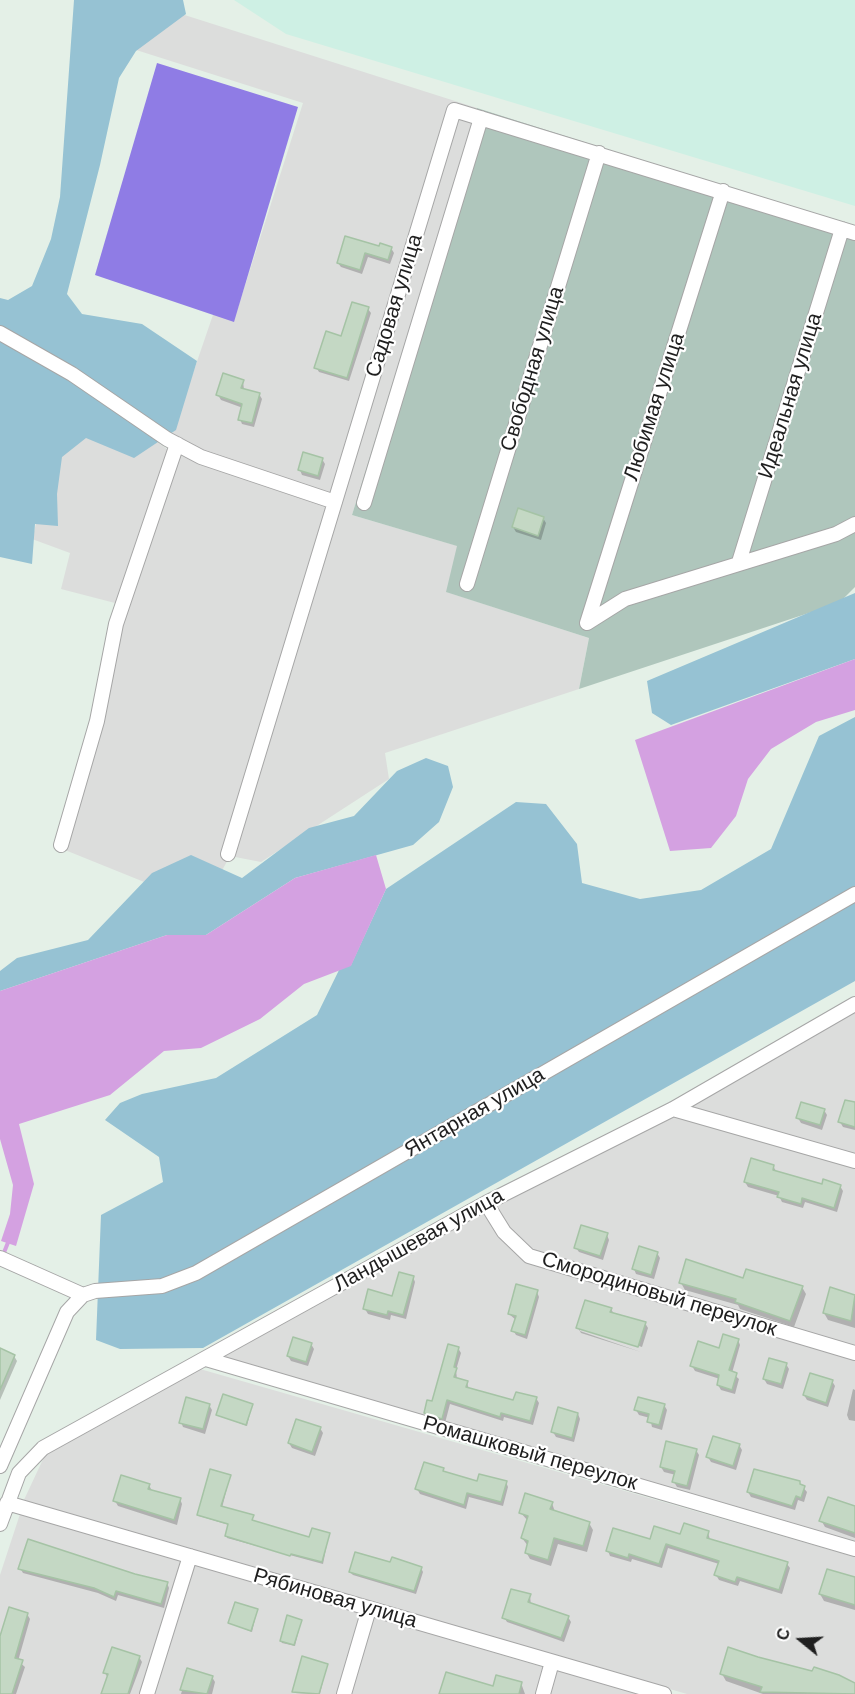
<!DOCTYPE html>
<html>
<head>
<meta charset="utf-8">
<style>
	body { margin:0 }
	#map { position:relative; width:855px; height:1694px; overflow:hidden; background:#e4f0e7; font-family:"DM Sans",sans-serif }
	canvas { display:block }
	.north { position:absolute; left:771px; top:1610px; width:60px; height:60px; -webkit-text-stroke:4px #fff; paint-order:stroke; rotate:288deg; font-size:16px; font-weight:700; line-height:24px; text-align:center; color:#1f1f1f }
	.north::after { content:''; display:block; margin:auto; width:21px; height:27px; background:#1f1f1f; clip-path:polygon(50% 0,100% 100%,50% 72%,0 100%) }
</style>
</head>
<body>
<div id="map">
<canvas width="855" height="1694"></canvas>
<div class="north">С</div>
</div>
<script>
const g = document.querySelector('canvas').getContext('2d');
g.lineJoin = 'round';
function fillPath(path, color) { g.fillStyle = color; g.fill(path, 'evenodd'); }
function stroke(path, color, width, dash) { g.strokeStyle = color; g.lineWidth = width; g.lineCap = dash ? 'butt' : 'round'; g.setLineDash(dash || []); g.stroke(path); }
function write(font, color, halo, rows, align = 'center') {
  g.font = font + ' "DM Sans",sans-serif'; g.lineWidth = 4.5; g.setLineDash([]); g.textBaseline = 'middle'; g.strokeStyle = halo; g.fillStyle = color; for (const [text, x, y, turn = 0] of rows) {
    g.save(); g.translate(x, y); g.rotate((+turn || 0) * Math.PI / 180); g.textAlign = isNaN(turn) ? turn : align; if (halo) g.strokeText(text, 0, 0); g.fillText(text, 0, 0); g.restore();
  }
}
fillPath(new Path2D(`
	M150,4L477,108L352,515L458,546L447,592L589,638L579,689L385,753L389,779L261,862L230,856L220,874L169,892L60,848L91,738L115,603L61,589L70,553L32,539L73,384L167,449L215,309L235,317L303,103L133,49Z
	M855,1004V1155L683,1106Z
	M668,1114L855,1168V1347L533,1253L510,1231L491,1200Z
	M479,1205L500,1237L529,1261L855,1357V1546L206,1358Z
	M193,1367L855,1557V1694H687L23,1502L45,1455Z
	M21,1511L182,1560L140,1694H0V1575Z
	M194,1562L362,1613L339,1694H154Z
	M374,1617L546,1668L539,1694H352Z
	M557,1669L642,1694H549Z`), '#dcdddc');
fillPath(new Path2D(`
	M477,108L855,228V587L839,603L579,689L589,638L446,592L457,546L352,515Z`), '#afc6bc');
fillPath(new Path2D(`
	M234,0H855V206L286,34Z`), '#cef0e4');
fillPath(new Path2D(`
	M74,0H183L186,14L136,51L119,78L100,165L67,294L82,314L142,324L197,361L176,430L134,458L86,438L62,457L57,494L58,526L35,524L32,564L0,557V298L8,300L32,286L51,239L60,197Z
	M855,593V659L671,725L652,713L647,681Z
	M855,717V981L203,1348L120,1349L96,1340L101,1215L163,1182L159,1157L105,1120L120,1103L142,1094L216,1078L317,1015L339,970L351,965L386,889L516,802L546,804L577,844L582,883L640,899L701,890L771,849L819,736Z
	M426,758L448,766L453,787L439,822L413,845L295,878L206,935H167L0,991V971L17,958L88,940L152,873L191,855L242,878L309,828L354,816L397,771Z`), '#96c2d3');
fillPath(new Path2D(`
	M157,63L298,107L234,322L95,275Z`), '#8f7ce5');
fillPath(new Path2D(`
	M855,659V710L816,722L771,749L748,779L736,816L711,848L670,851L635,740Z
	M376,855L386,889L351,966L304,984L260,1019L201,1048L164,1051L110,1095L19,1124L34,1184L16,1246L1,1241L10,1214L13,1185L0,1139V991L167,935H206L295,878Z`), '#d4a1e1');
fillPath(new Path2D(`
	M346,238L380,248H391L394,253L390,264L368,257L362,274L341,267L338,263Z
	M368,309L371,313L349,381L319,372L316,367Z
	M243,381L244,390L259,394L262,399L254,427L242,424L240,419L243,408L221,400L218,395Z
	M322,459L325,464L320,480L302,475L300,470Z
	M543,518L546,523L541,540L516,532L513,527Z
	M855,1104V1130L843,1127L840,1122Z
	M824,1110L827,1115L822,1130L801,1123L798,1118Z
	M773,1166L776,1171L822,1186H840L843,1191L837,1212L805,1202L803,1208L782,1202L779,1196L748,1187L745,1182Z
	M607,1235L609,1240L603,1260L579,1252L576,1248Z
	M657,1253L660,1258L654,1279L636,1274L634,1269Z
	M413,1277L415,1282L406,1319L391,1315L390,1320L368,1314L365,1309L393,1297Z
	M744,1279L780,1282L781,1279L802,1287L806,1294L794,1327L740,1309L738,1305L685,1290L681,1283Z
	M831,1289L855,1296V1328L828,1320L824,1313Z
	M537,1292L539,1297L527,1339L516,1335L513,1330L516,1320L509,1314Z
	M611,1309L614,1314L645,1323L648,1328L642,1347L580,1327V1331L641,1352L581,1333L578,1328Z
	M738,1340L740,1345L732,1373L739,1379L735,1394L721,1390L718,1385L720,1379L695,1371L692,1366Z
	M311,1344L314,1349L308,1366L291,1361L288,1356Z
	M458,1348L461,1353L456,1370L457,1379L467,1382L469,1390L515,1402L536,1398L539,1403L533,1425L504,1417L503,1421L450,1404L445,1423L428,1418L425,1413L433,1403Z
	M0,1350L14,1356L17,1361L0,1400Z
	M786,1364L789,1369L783,1389L767,1384L764,1379Z
	M832,1381L835,1386L828,1407L807,1400L804,1395Z
	M853,1389L855,1390V1421L849,1420L847,1415Z
	M209,1405L212,1410L205,1434L183,1427L181,1422Z
	M252,1405L247,1426L218,1415Z
	M664,1405L667,1410L662,1430L652,1427L650,1418L639,1415L636,1410Z
	M578,1414L580,1419L574,1442L556,1437L553,1432Z
	M320,1428L323,1433L315,1456L292,1448L289,1443Z
	M739,1445L742,1450L736,1470L711,1462L708,1457Z
	M696,1450L699,1455L690,1490L677,1487L674,1482L676,1475L664,1472L661,1467Z
	M443,1469L445,1474L478,1482H506L508,1487L503,1506L469,1497L466,1509L420,1494L417,1489Z
	M230,1476L222,1508L253,1516V1522L310,1539L329,1534L323,1564L227,1538L229,1525L199,1516L198,1514Z
	M799,1483L807,1492L804,1502L798,1500L795,1510L751,1497L748,1492Z
	M149,1485L152,1491L180,1499L182,1504L177,1525L118,1506L115,1501Z
	M552,1503L555,1512L589,1523L593,1530L587,1552L558,1544L551,1566L530,1559L526,1552L528,1546L522,1538L528,1521L521,1513Z
	M855,1511V1538L825,1527L821,1520Z
	M708,1532L710,1540L787,1564L790,1568L782,1594L740,1581L738,1586L719,1580L716,1575L719,1564L668,1548L662,1568L632,1559L631,1562L610,1556L608,1551L651,1541Z
	M391,1564L421,1568L423,1572L416,1594L353,1575L350,1572Z
	M20,1568L134,1576L167,1583L169,1588L164,1608L118,1595L116,1601L98,1593L23,1573Z
	M855,1579V1610L824,1601L820,1594Z
	M530,1596L531,1605L568,1617L571,1622L564,1642L507,1622L504,1617Z
	M257,1611L252,1632L230,1623Z
	M27,1614L30,1619L18,1661L25,1667L16,1694H0V1641Z
	M301,1621L295,1646L282,1643L281,1641Z
	M139,1657L142,1662L130,1694H103L108,1678L105,1673Z
	M757,1659L855,1684V1694H763L726,1681L722,1674Z
	M327,1665L320,1694L295,1693L294,1691Z
	M188,1670L212,1677L215,1682L212,1694H181Z
	M521,1683L525,1694H440Z`), '#0003');
stroke(new Path2D(`
	M3,1255L9,1240`), '#d4a1e1', 4);
const building = new Path2D(`
	M345,236L379,246L380,243L392,247L388,260L365,253L360,270L337,263Z
	M352,302L369,307L347,378L314,368L326,331L341,336Z
	M223,373L244,380L241,388L260,393L252,423L238,420L242,404L216,395Z
	M303,452L323,458L318,476L298,470Z
	M518,508L544,517L538,536L512,527Z
	M845,1100L855,1102V1127L838,1122Z
	M801,1102L825,1109L820,1125L796,1118Z
	M751,1158L774,1165L773,1170L822,1184L823,1179L841,1185L834,1208L802,1198L801,1204L777,1197L779,1192L744,1182Z
	M581,1225L608,1233L600,1256L574,1248Z
	M639,1246L658,1252L651,1275L632,1269Z
	M686,1259L743,1278L746,1269L803,1286L790,1321L735,1302L736,1299L679,1283Z
	M399,1272L414,1276L403,1315L388,1311L387,1315L363,1309L368,1289L392,1296Z
	M516,1284L538,1290L525,1335L511,1331L516,1316L508,1314Z
	M830,1287L855,1295L851,1321L823,1313Z
	M585,1300L612,1308L610,1312L646,1322L638,1347L576,1328Z
	M723,1334L739,1339L729,1370L737,1373L732,1390L717,1385L719,1375L690,1366L698,1341L719,1348Z
	M293,1337L312,1343L306,1362L287,1356Z
	M448,1344L459,1347L454,1367L457,1368L454,1377L468,1381L466,1387L513,1400L516,1392L537,1397L530,1421L501,1413L500,1417L447,1400L442,1419L424,1413L427,1400L432,1401Z
	M0,1348L15,1355L0,1390Z
	M769,1358L787,1363L781,1384L763,1379Z
	M810,1373L833,1380L826,1403L803,1395Z
	M223,1394L253,1404L246,1425L216,1415Z
	M186,1397L210,1404L203,1429L179,1423Z
	M638,1397L665,1404L659,1425L647,1422L649,1414L634,1410Z
	M558,1407L578,1413L572,1438L551,1432Z
	M296,1419L321,1427L312,1452L288,1443Z
	M713,1436L740,1444L733,1466L706,1457Z
	M666,1441L697,1449L687,1486L672,1482L675,1471L660,1467Z
	M424,1462L444,1468L443,1471L477,1481L479,1474L507,1481L501,1502L467,1493L464,1505L415,1489Z
	M210,1469L231,1475L221,1506L254,1515L252,1520L309,1537L312,1528L330,1533L322,1562L291,1554L290,1556L225,1536L228,1524L197,1515Z
	M754,1469L800,1481V1484L805,1486L801,1498L796,1496L792,1506L747,1492Z
	M121,1475L150,1484L148,1489L181,1498L174,1520L113,1501Z
	M525,1493L553,1502L550,1509L590,1522L583,1546L554,1538L548,1560L525,1553L528,1541L521,1538L528,1516L519,1513Z
	M828,1497L855,1506V1533L819,1521Z
	M684,1523L709,1531L707,1538L788,1562L779,1590L737,1577L735,1582L714,1575L719,1561L666,1544L659,1564L629,1554L628,1558L606,1551L613,1528L650,1539L654,1526L680,1534Z
	M28,1539L135,1574L168,1582L161,1604L116,1591L114,1597L94,1588L18,1569Z
	M355,1552L390,1562L392,1557L422,1567L414,1591L349,1572Z
	M827,1569L855,1577V1605L819,1594Z
	M511,1589L531,1594L528,1602L569,1616L561,1638L502,1618Z
	M235,1602L258,1609L251,1631L228,1623Z
	M9,1607L28,1613L15,1658L23,1660L12,1694H0V1636Z
	M287,1615L302,1620L294,1645L280,1641Z
	M112,1647L140,1656L128,1694H101L108,1674L103,1673Z
	M728,1647L758,1657L812,1671L814,1667L839,1675L855,1683V1694L760,1692L762,1687L720,1674Z
	M302,1656L328,1664L319,1694L292,1692Z
	M187,1668L213,1676L207,1694L180,1690Z
	M446,1672L493,1686L496,1675L522,1682L519,1694H439Z`);
fillPath(building, '#c4d8c4');
stroke(building, '#a5c3a5', 1.5);
const minor = new Path2D(`
	M0,333L72,374L167,439L201,457L335,502
	M364,503L481,118
	M739,562L842,229
	M467,584L599,153
	M587,623L723,191
	M587,623L625,599L836,534L855,524
	M61,845L97,721L116,624L177,444
	M228,854L454,110L855,233
	M673,1109L855,1161
	M486,1203L504,1232L529,1256L855,1353
	M0,1258L83,1295
	M206,1359L855,1549
	M0,1466L67,1312L83,1295L95,1291L162,1286L196,1273L855,894
	M7,1503L664,1694
	M0,1524L19,1473L43,1448L486,1203L673,1109L855,1004
	M147,1694L190,1556
	M344,1694L369,1609
	M543,1694L552,1662`);
stroke(minor, '#a6a6a6', 16);
stroke(minor, '#fff', 14);
write('21px', '#1f1f1f', '#fff', [
	["Садовая улица",395,306,-73],
	["Свободная улица",533,369,-73],
	["Идеальная улица",791,396,-73],
	["Любимая улица",655,407,-72],
	["Янтарная улица",475,1113,-30],
	["Ландышевая улица",419,1241,-29],
	["Смородиновый переулок",659,1295,17],
	["Ромашковый переулок",530,1454,16],
	["Рябиновая улица",335,1599,16]
]);
</script>
</body>
</html>
